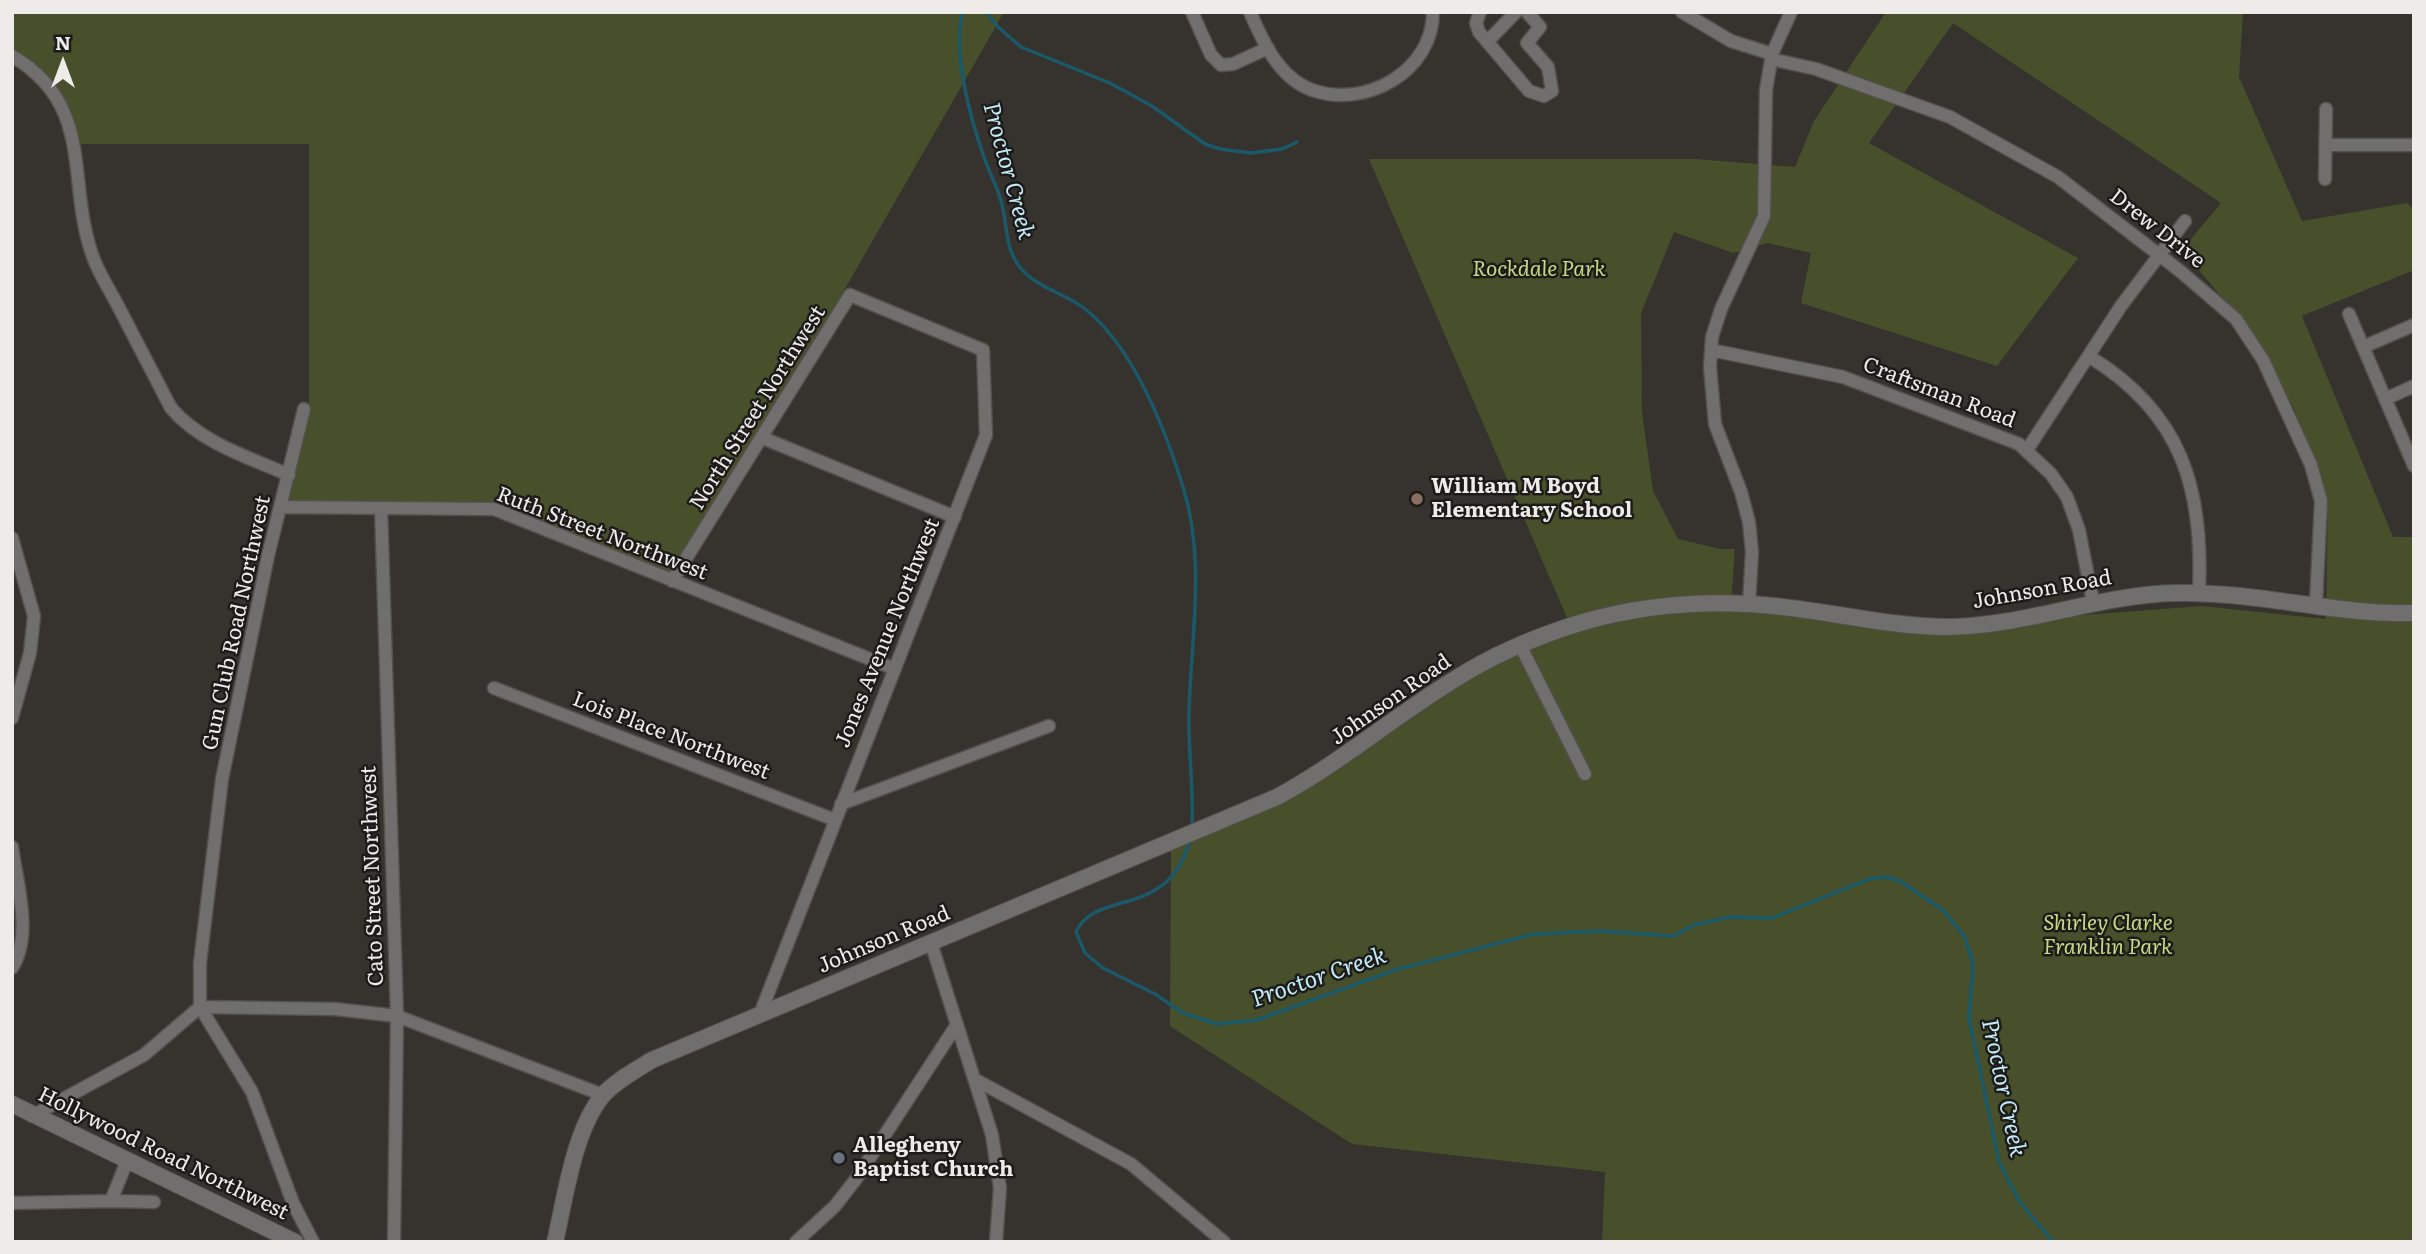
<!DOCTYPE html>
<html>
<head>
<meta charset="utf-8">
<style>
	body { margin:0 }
	#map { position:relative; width:2426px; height:1254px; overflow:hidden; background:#36332f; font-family:Literata,serif }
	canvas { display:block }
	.frame { position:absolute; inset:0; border:14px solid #eeebe9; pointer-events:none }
	.north { position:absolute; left:28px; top:28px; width:70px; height:70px; -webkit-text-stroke:5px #1c1b19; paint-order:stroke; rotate:0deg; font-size:19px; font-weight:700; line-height:28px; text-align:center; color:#eeebe9 }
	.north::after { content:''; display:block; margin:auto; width:24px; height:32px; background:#eeebe9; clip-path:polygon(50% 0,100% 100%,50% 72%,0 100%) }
</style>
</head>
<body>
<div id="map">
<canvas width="2426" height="1254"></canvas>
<div class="frame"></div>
<div class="north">N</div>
</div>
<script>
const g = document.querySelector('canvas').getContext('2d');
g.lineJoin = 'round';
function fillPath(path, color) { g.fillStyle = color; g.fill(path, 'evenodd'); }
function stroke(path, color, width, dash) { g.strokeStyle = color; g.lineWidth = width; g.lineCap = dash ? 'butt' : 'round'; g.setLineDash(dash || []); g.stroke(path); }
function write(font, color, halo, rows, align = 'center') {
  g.font = font + ' Literata,serif'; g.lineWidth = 5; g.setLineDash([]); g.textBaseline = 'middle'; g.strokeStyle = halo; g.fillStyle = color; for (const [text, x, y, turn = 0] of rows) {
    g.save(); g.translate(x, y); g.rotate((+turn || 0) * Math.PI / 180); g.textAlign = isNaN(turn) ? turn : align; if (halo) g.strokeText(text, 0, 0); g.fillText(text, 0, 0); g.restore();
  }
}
fillPath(new Path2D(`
	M12,12H1004L676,583L492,511L282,509L309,407V144H76L39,78L12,62Z
	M1886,12H2243L2239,77L2302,221L2407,203L2414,210V270L2302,316L2393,537H2414V1242H1602L1605,1172L1352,1144L1170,1026L1171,847L1241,816L1426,695L1571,627L1369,159H1695L1795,167L1814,121ZM1953,23L2221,203L2182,250L2240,319L2293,406L2328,500L2326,619L2201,606L2045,618L1866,623L1731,604L1735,549H1720L1678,539L1653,491L1642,412L1641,313L1674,232L1733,253L1768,243L1811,253L1801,303L1997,366L2078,258L1869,143Z`), '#47502b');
stroke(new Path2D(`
	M963,12C951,49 971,121 984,157C989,172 997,186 1001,201C1008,224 1004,246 1019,266C1035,288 1064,292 1085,309C1133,347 1165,429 1183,487C1206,560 1191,637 1189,712C1188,751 1194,790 1192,829
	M986,12L997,26L1021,47L1110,83L1152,106L1205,144L1220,149L1251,153L1282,149L1297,142
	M1190,840C1168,921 1096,888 1076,932L1085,953L1103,968L1155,994L1183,1013L1217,1024L1257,1020L1395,970L1534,934L1600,931L1674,936L1693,925L1731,917L1772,918L1869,879L1886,877L1900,881L1944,911L1965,937L1973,964L1969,1018L1999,1162L2020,1202L2053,1242`), '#1a5969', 3.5);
const minor = new Path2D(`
	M1192,12L1211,55L1221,65L1233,64L1268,48
	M1250,12C1263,42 1279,78 1312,90C1366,109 1433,71 1433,12
	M1480,12L1476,23L1479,32L1529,91L1544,96L1552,91L1548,67L1527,43L1540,27L1527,12
	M1682,12L1731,41L1772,54
	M1487,42L1516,12
	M12,56C94,104 67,178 91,251C96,269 108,287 117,304C135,338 153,373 171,408C201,443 248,457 289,475
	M1771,59L1816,69L1950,117L2058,177L2180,271L2236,319L2263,360L2311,465L2321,501L2316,604
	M2326,145H2414
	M2325,179L2326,109
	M2349,314L2414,466
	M2363,347L2414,325
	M1711,350L1843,377L2019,444L2051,474L2067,497L2079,530L2093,602
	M2090,357C2182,413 2204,490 2199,593
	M2385,399L2414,386
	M304,409L268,556L222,779L200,963V1007L252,1092L293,1203L313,1242
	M763,438L955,517
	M2027,450L2121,306L2185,221
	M282,507L494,509L895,669
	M381,508L397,1016L394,1242
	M12,538L34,616L30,653L12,718
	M672,581L850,295L983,350L986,435L760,1014
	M1749,604L1752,552L1749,522L1741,492L1715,424L1710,367L1712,337L1721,309L1764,216L1766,90L1772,54L1791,12
	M1520,645L1585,774
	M494,688L835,820
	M841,804L1049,726
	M12,847C17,883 33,936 12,968
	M931,943L992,1135L1000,1188L996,1242
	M976,1080L1131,1164L1224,1242
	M32,1116L144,1055L200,1007L335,1009L397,1016L603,1095
	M111,1201L154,1202
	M12,1203L111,1201L127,1161
	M796,1242L835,1206L856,1179L956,1026`);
const tertiary = new Path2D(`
	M12,1104L295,1242
	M555,1242C565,1199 574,1128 604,1094C617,1080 636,1070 652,1060L1277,797C1340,763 1392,718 1452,681C1492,655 1537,636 1583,622C1635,607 1694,601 1749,604C1814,607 1879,626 1945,627C2023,627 2097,595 2175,593C2255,591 2334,615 2414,613`);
stroke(minor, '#53504d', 15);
stroke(tertiary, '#53504d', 18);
stroke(minor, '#716f6d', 12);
stroke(tertiary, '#716f6d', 16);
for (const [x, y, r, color] of [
	[1417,499,7,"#8d6e63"],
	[839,1158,7,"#6b7280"]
]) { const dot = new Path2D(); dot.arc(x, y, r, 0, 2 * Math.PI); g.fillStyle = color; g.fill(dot); stroke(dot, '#1c1b19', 2.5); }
write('21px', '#eeebe9', '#1c1b19', [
	["Drew Drive",2157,229,38],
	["Craftsman Road",1939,393,21],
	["North Street Northwest",758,408,-58],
	["Ruth Street Northwest",602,534,21],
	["Johnson Road",2042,590,-10],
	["Gun Club Road Northwest",237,623,-78],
	["Jones Avenue Northwest",888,633,-68],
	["Johnson Road",1391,700,-35],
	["Lois Place Northwest",671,736,21],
	["Cato Street Northwest",373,876,-92],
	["Johnson Road",884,940,-23],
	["Hollywood Road Northwest",163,1154,26]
]);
write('italic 21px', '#c6d983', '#1c1b19', [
	["Rockdale Park",1539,270],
	["Shirley Clarke",2108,924],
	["Franklin Park",2108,948]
]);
write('bold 21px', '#eeebe9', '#1c1b19', [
	["William M Boyd",1431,487],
	["Elementary School",1431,511],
	["Allegheny",853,1146],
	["Baptist Church",853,1170]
], 'left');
write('italic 23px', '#c4ecf8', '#1c1b19', [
	["Proctor Creek",1008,171,75],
	["Proctor Creek",1319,978,-19],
	["Proctor Creek",2003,1088,78]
]);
</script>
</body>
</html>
